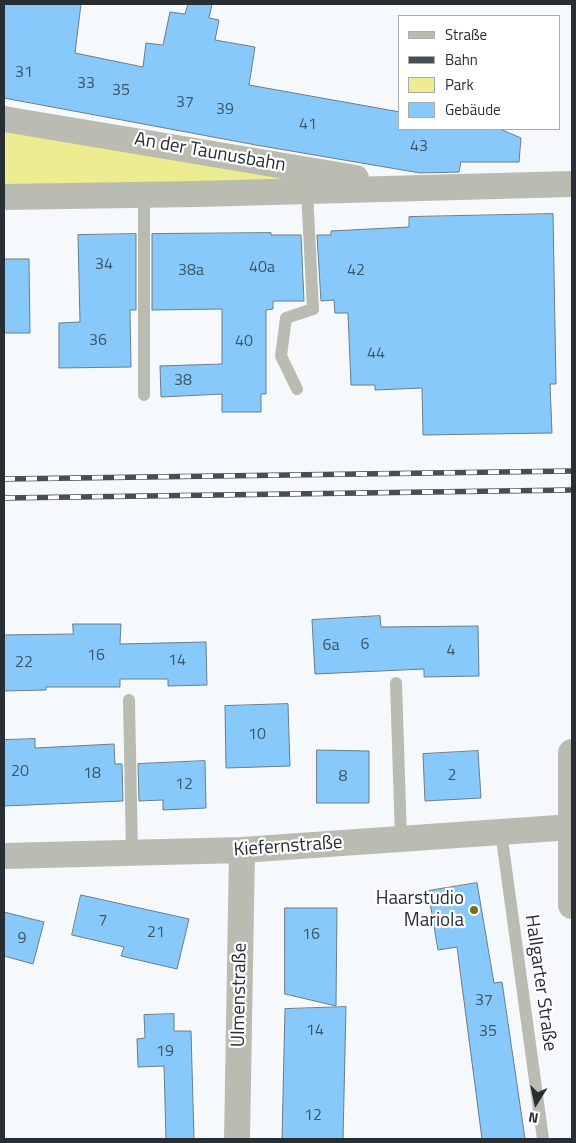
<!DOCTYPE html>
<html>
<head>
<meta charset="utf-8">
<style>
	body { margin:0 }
	#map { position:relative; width:576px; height:1143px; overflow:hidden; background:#f5f9fc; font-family:"Titillium Web",sans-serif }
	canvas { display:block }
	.frame { position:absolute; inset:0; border:5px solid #272f35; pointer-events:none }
	.legend { position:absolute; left:398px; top:15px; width:162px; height:115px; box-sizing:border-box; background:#fff; border:1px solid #a9acae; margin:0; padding:6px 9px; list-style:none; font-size:15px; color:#272f35 }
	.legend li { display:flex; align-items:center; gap:10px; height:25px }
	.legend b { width:25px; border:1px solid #a9acae }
	.north { position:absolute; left:511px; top:1078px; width:50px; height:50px; -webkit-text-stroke:4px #fff; paint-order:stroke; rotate:190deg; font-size:14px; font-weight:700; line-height:20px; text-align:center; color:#272f35 }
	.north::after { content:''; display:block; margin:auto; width:18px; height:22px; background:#272f35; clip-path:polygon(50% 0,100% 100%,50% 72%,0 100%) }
</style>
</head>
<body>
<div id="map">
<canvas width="576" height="1143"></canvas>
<div class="frame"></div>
<ul class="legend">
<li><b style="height:6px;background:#bbbcb1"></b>Straße</li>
<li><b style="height:6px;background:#474f54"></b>Bahn</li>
<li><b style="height:14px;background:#edec90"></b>Park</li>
<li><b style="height:14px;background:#87c9fb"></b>Gebäude</li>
</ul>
<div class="north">N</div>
</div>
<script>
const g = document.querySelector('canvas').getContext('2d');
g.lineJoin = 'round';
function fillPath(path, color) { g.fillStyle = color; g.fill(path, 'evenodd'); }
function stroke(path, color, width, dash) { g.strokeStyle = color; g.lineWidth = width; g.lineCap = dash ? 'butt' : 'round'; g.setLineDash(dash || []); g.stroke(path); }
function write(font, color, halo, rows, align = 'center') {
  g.font = font + ' "Titillium Web",sans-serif'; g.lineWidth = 4.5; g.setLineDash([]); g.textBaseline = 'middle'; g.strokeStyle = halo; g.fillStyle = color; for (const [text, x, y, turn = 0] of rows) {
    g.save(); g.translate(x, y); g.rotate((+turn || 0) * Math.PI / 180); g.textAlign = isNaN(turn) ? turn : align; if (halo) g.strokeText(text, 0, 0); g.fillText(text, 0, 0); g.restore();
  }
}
fillPath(new Path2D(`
	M4,119L416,188L4,197Z`), '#edec90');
const building = new Path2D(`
	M4,4H81L75,53L143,67L146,43L163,45L170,12L185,14L188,4H212L209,18L219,20L215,40L255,47L249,85L400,112V129H500L521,138L519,162H461L459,172L420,173L256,145L4,98Z
	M553,214L556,384H550L552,433L423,435L422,388L375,390V385H351L348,313H335L334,300L321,301L317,235H331V231L409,227V217Z
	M271,233V235H301L304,301H273V309L266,310V394H261V412H222V394L161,397L160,366L222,364V309L152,310V234Z
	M136,234V310H130L131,367L59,368V323L80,322L78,235Z
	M4,259H29L30,333H4Z
	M380,616L381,627L478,626L479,676L424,677V669L315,674L312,620Z
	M73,624H121L120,644L206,642L207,685L168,686V679H120V687H46V690L4,691V635L73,634Z
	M288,704L290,766L226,768L225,706Z
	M35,739V748L114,744L115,764H122L123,801L4,806V740Z
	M317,750L369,751V803H317Z
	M478,751L481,798L425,801L423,754Z
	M205,761L206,808L163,810V800L139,801L138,764Z
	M477,883L494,983L502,982L525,1139H482L457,947L438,950L428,891Z
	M81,895L189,919L177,969L121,956L124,947L72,935Z
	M285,908H337L336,1006L285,994Z
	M4,912L44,922L33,964L4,956Z
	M346,1007L343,1139H282L285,1009Z
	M174,1014V1031H191L194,1139H166L164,1066L138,1067L137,1039L145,1038L144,1015Z`);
fillPath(building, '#87c9fb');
stroke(building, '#6a7c8c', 1);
stroke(new Path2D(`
	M297,389L281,356L286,318L313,309L307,191
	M144,395V194
	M396,683L401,839
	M129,700L132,853
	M501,832L543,1139`), '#bbbcb1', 12);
stroke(new Path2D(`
	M4,119L356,178
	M4,197L197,194L572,184
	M4,856L242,850L572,827
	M237,1139L242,850`), '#bbbcb1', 26);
const rail = new Path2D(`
	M4,479L572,471
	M4,498L572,490`);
stroke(rail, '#474f54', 5.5);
stroke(rail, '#fff', 4, [11]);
stroke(new Path2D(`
	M572,753V905`), '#bbbcb1', 28);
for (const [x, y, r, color] of [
	[474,910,5,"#747215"]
]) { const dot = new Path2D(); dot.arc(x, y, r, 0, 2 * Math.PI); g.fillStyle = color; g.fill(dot); stroke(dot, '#fff', 2); }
write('16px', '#3f5666', null, [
	["31",24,73],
	["33",86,84],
	["35",121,91],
	["37",185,103],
	["39",225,110],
	["41",308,125],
	["43",419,147],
	["34",104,265],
	["40a",262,268],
	["38a",191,271],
	["42",356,271],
	["36",98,341],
	["40",244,342],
	["44",376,354],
	["38",183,381],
	["6",365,645],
	["6a",331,646],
	["4",451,651],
	["16",96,656],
	["14",177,661],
	["22",24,663],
	["10",257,735],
	["20",20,772],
	["18",92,774],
	["2",452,776],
	["8",343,777],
	["12",184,785],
	["7",103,921],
	["21",156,933],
	["16",311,935],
	["9",22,939],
	["37",484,1001],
	["14",315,1031],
	["35",488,1032],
	["19",165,1052],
	["12",313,1116]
]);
write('19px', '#272f35', '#fff', [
	["An der Taunusbahn",210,153,10],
	["Kiefernstraße",288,847,-4],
	["Hallgarter Straße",540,983,82],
	["Ulmenstraße",240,995,-89]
]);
write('19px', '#272f35', '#fff', [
	["Haarstudio",464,899],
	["Mariola",464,921]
], 'right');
</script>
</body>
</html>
